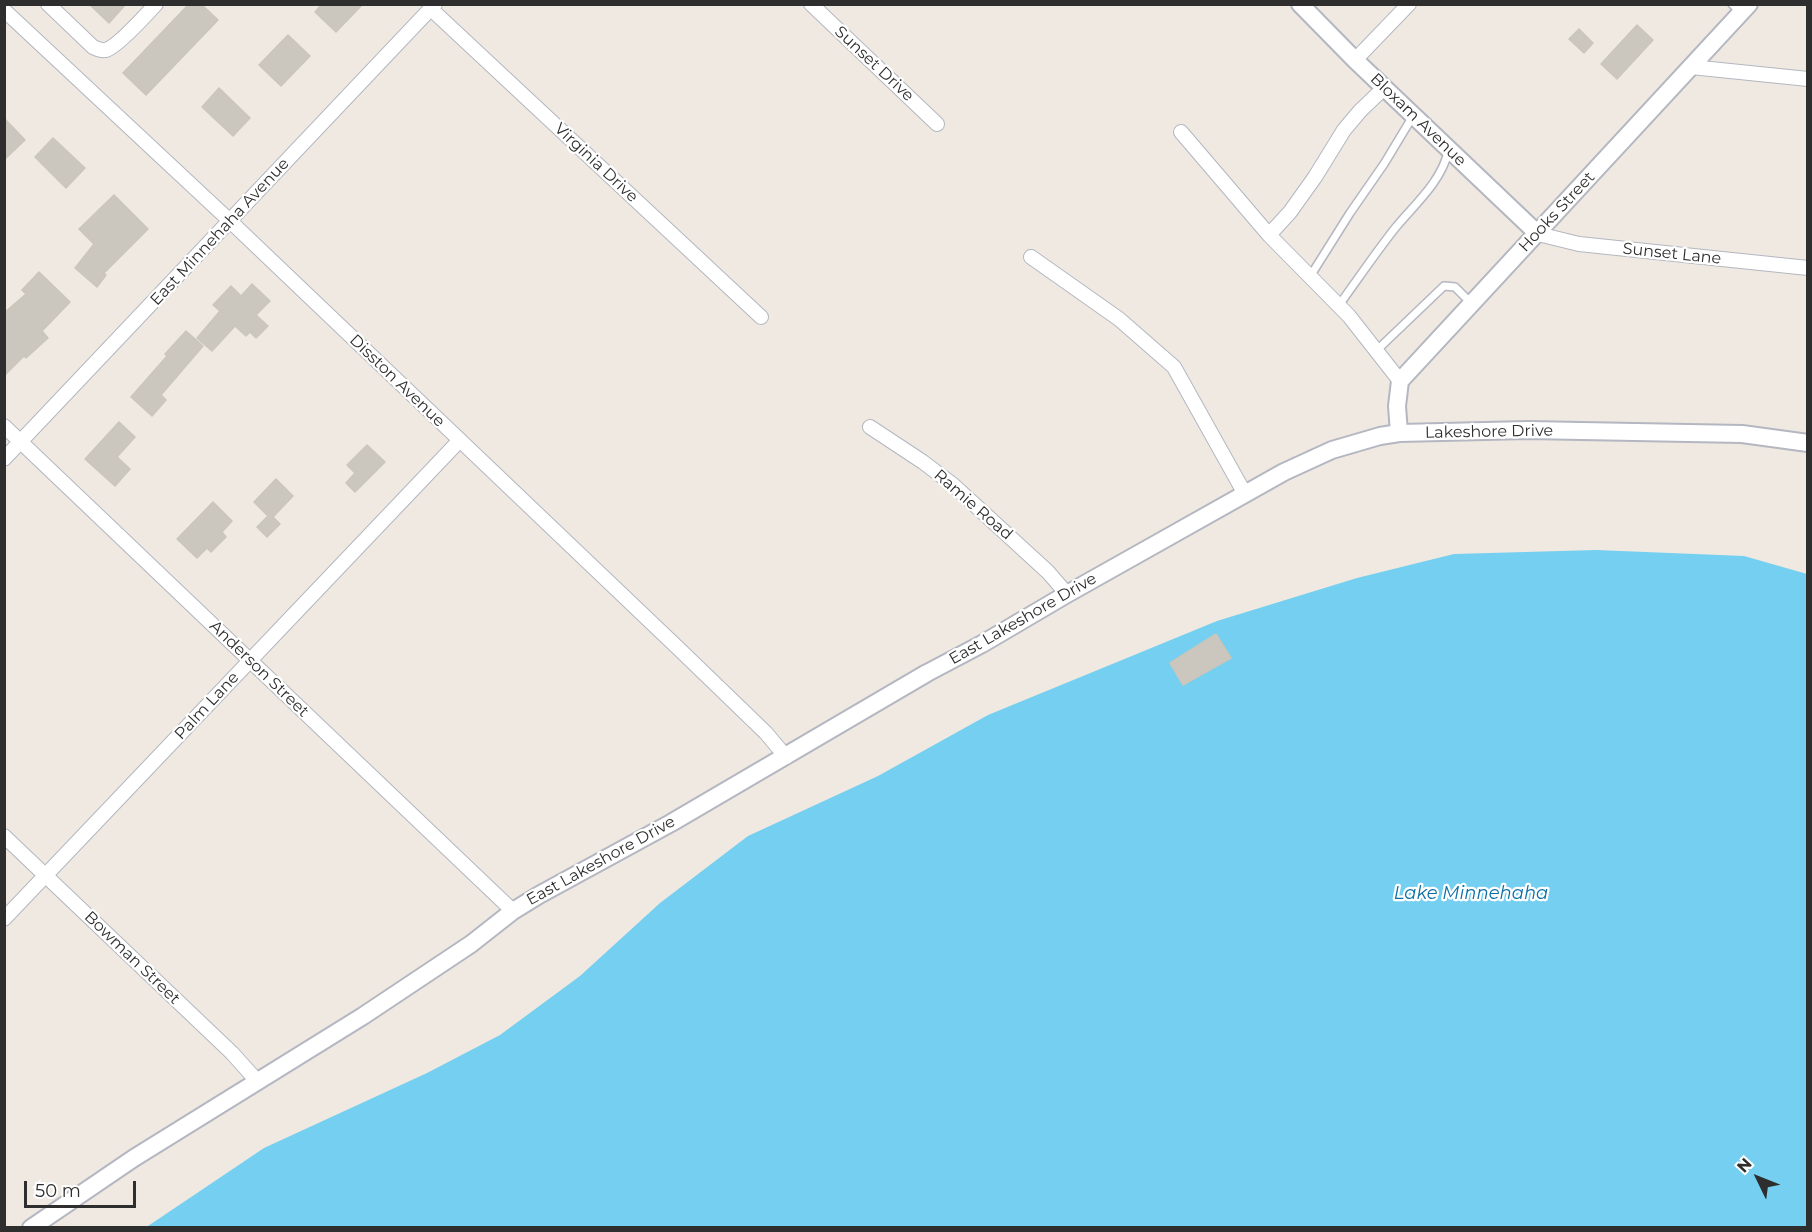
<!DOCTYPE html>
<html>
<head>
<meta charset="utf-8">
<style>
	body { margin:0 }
	#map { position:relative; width:1812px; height:1232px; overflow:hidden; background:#efe9e1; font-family:Montserrat,sans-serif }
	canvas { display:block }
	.frame { position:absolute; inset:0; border:6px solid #2e2e2e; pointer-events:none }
	.north { position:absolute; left:1728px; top:1148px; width:60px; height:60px; -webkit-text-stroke:4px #fff; paint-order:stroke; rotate:313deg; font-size:16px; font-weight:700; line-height:24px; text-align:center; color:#2e2e2e }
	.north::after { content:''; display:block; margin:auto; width:21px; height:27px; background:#2e2e2e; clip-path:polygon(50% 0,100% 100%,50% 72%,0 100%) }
	.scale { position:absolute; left:24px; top:1181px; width:112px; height:27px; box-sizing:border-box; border:3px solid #2e2e2e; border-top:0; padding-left:8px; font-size:18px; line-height:21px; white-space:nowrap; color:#2e2e2e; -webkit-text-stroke:4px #fff; paint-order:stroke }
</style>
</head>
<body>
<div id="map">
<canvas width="1812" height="1232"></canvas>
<div class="frame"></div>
<div class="north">N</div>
<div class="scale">50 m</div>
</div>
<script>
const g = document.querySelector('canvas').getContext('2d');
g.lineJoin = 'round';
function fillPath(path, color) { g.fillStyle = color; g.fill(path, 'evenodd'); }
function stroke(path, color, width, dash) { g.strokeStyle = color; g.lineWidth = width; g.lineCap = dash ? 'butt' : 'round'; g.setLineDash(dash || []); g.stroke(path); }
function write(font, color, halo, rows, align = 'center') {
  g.font = font + ' Montserrat,sans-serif'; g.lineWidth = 4.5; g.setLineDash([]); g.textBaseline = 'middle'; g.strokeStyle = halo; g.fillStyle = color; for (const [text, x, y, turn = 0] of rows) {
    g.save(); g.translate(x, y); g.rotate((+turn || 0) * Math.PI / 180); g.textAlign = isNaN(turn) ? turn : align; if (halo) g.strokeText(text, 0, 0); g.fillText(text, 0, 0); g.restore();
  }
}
fillPath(new Path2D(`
	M1596,550L1744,556L1807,574V1227L145,1228L264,1148L427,1073L500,1035L580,976L660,903L748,836L878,776L988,715L1217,621L1357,578L1454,554Z`), '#75cff0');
const building = new Path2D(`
	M89,4H126L109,23Z
	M189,4H201L218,20L146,95L123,73Z
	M322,4H363L336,32L315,12Z
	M1637,25L1653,40L1617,79L1601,64Z
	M1579,29L1593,43L1584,53L1569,39Z
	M288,35L310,56L281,86L259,65Z
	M219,88L250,118L233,136L202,107Z
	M4,118L25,140L4,160Z
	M53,138L85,168L66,188L35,157Z
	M114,195L148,229L104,273L106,275L97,287L75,268L94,244L79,229Z
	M39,272L70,302L42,331L48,338L26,358L24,356L4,376V313L26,294L22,290Z
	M252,284L270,301L256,315L268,326L256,338L250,332L246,336L235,326L212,351L197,338L220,311L213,305L231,286L241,296Z
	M186,331L203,346L161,395L166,400L152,416L131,397L167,356L165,354Z
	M119,422L135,437L117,457L130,469L115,486L85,459Z
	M367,445L385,462L355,492L346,483L355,473L347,465Z
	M276,479L293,496L273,517L280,524L267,537L257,527L268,516L254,502Z
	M213,502L232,521L222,532L226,537L211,552L207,548L197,558L177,539Z
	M1216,634L1231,658L1183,685L1170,663Z`);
fillPath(building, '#cbc7bf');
stroke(building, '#cbc5ba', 1.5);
const service = new Path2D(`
	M1732,4L1741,13
	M1311,275L1350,213L1384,164L1413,116
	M1339,305C1358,279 1376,252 1396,227C1415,204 1441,182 1448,152
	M1376,351L1444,286L1455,287L1472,304`);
const minor = new Path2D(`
	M48,4L93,47C97,49 101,51 106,50C118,46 146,15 156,4
	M811,4L937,124
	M431,9L761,317
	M4,10L230,221L678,648L766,733L786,757
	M1355,60L1409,4
	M1691,67L1808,79
	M1181,132L1269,235L1349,316L1400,381
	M1538,234L1579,244L1808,268
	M1269,235L1290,212L1315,177L1344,130L1360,111L1384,88
	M1031,257L1119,319L1174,367L1245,494
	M4,426L513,911
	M870,427L923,462L952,484L1048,572L1067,594
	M4,459L435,4
	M4,836L232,1053L258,1082
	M4,919L460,440`);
const tertiary = new Path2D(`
	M1300,4L1355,60L1538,234
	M1399,433L1397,406L1400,381L1749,4
	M31,1228L134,1158L363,1016L471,944L513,911L539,895L671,823L927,673L982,644L1067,594L1284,472L1332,450L1380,436L1399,433L1528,430L1742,434L1808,443`);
stroke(service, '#b4b7c1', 10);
stroke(minor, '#b4b7c1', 16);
stroke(tertiary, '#b4b7c1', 20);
stroke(service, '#fff', 7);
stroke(minor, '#fff', 14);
stroke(tertiary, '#fff', 16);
write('16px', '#2e2e2e', '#fff', [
	["Sunset Drive",874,64,43],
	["Bloxam Avenue",1418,120,44],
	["Virginia Drive",596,163,43],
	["Hooks Street",1557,212,-47],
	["East Minnehaha Avenue",220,232,-47],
	["Sunset Lane",1672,254,6],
	["Disston Avenue",397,381,44],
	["Lakeshore Drive",1489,432,-1],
	["Ramie Road",973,505,41],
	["East Lakeshore Drive",1023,619,-30],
	["Anderson Street",259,669,44],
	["Palm Lane",207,706,-47],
	["East Lakeshore Drive",601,861,-29],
	["Bowman Street",132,958,44]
]);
write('italic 18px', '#0d6fa3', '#fff', [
	["Lake Minnehaha",1471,894]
]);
</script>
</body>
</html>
